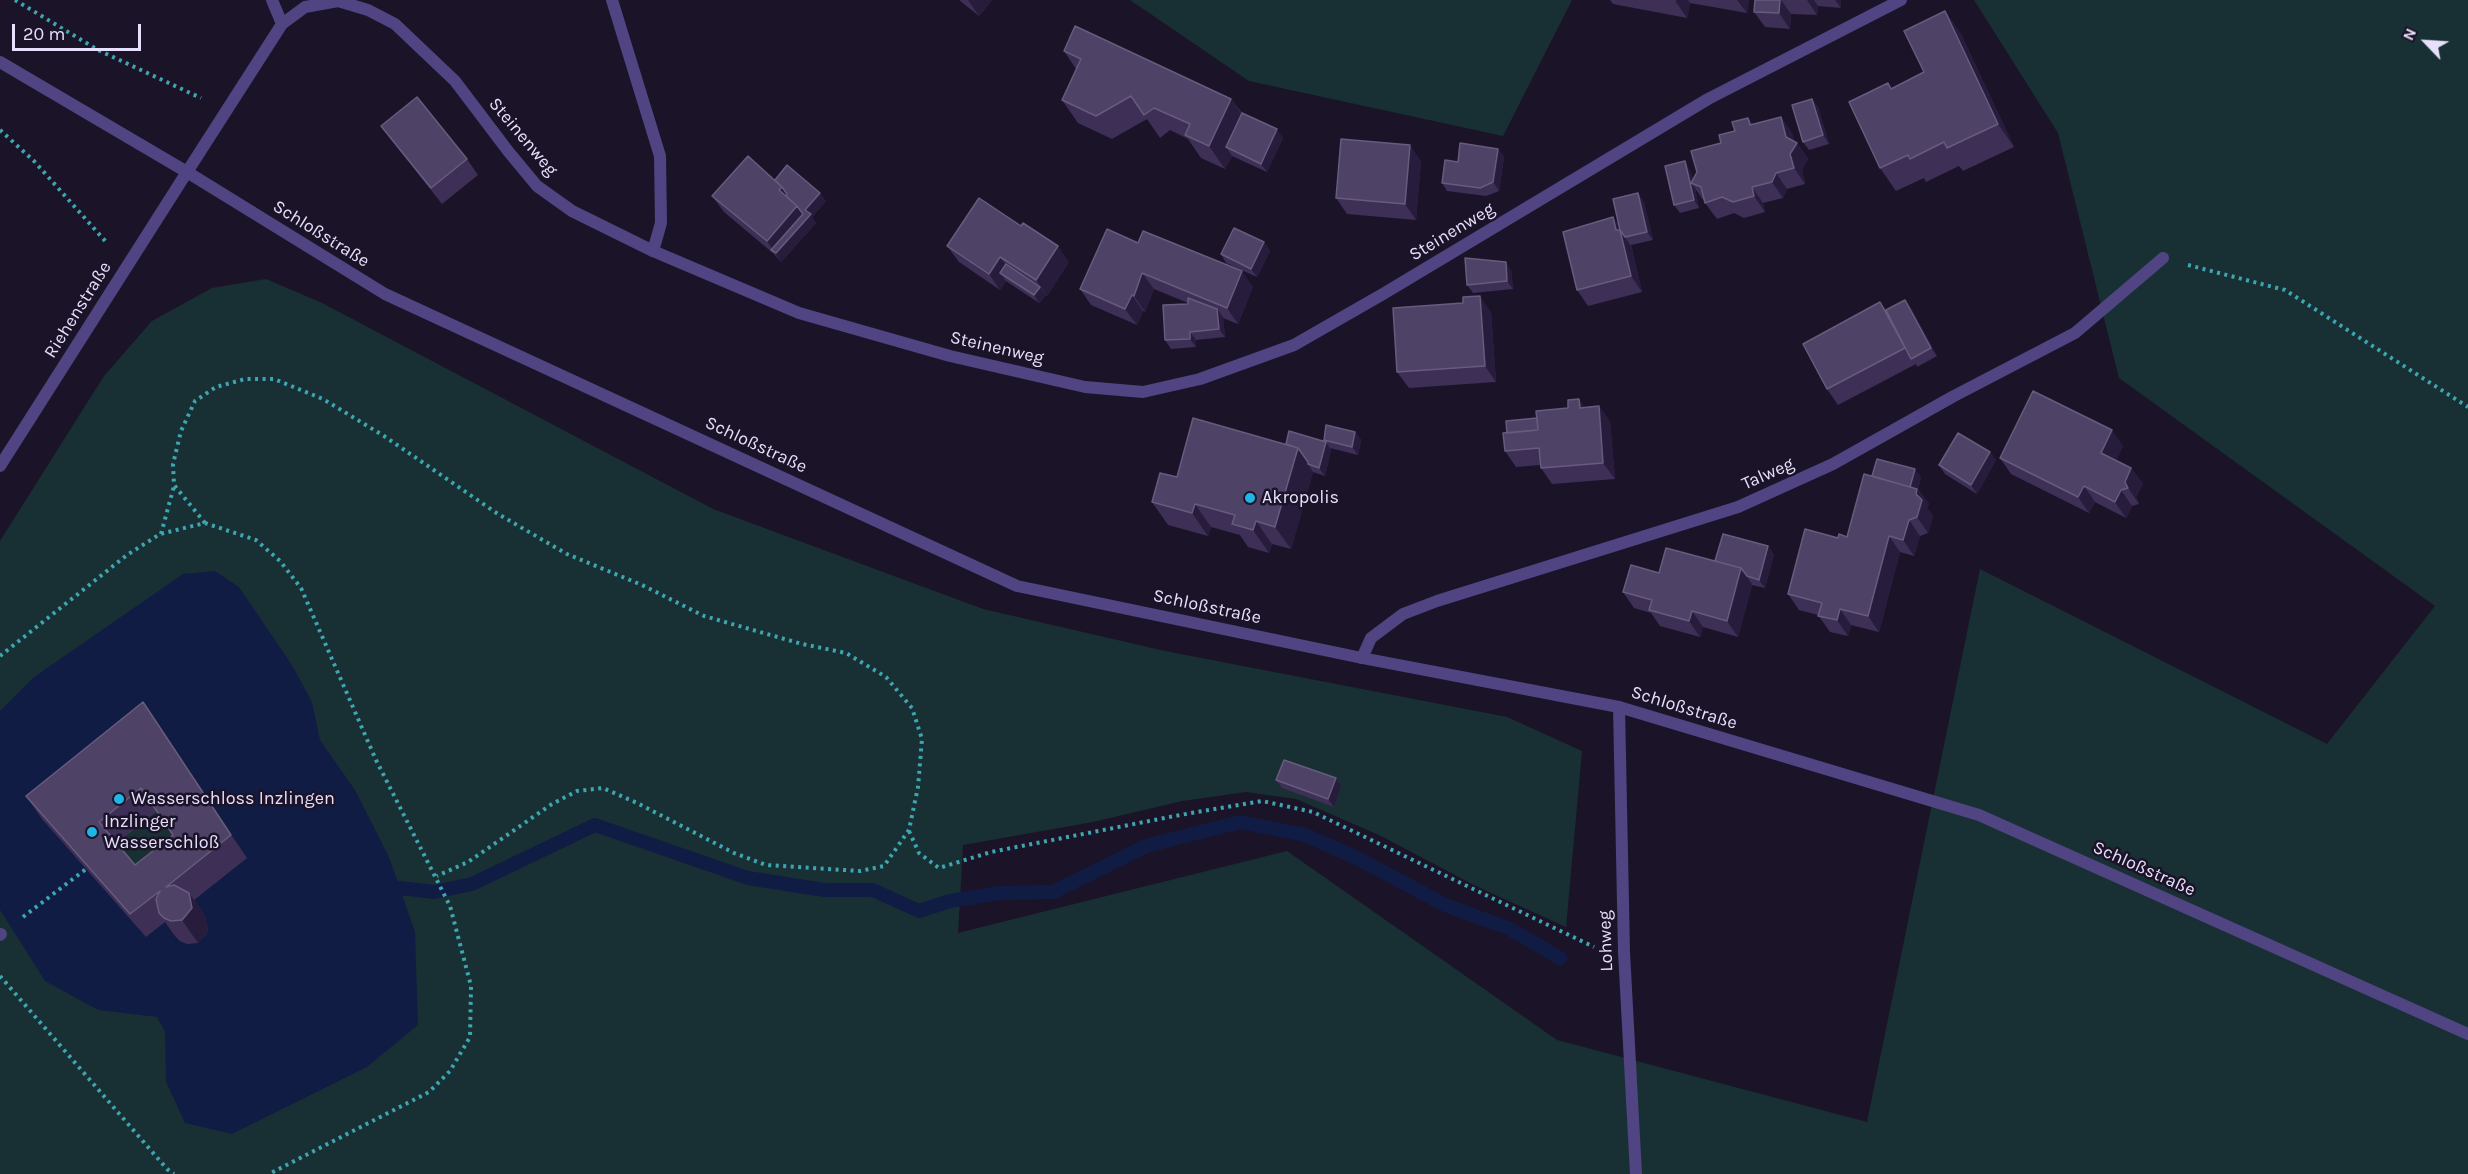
<!DOCTYPE html>
<html>
<head>
<meta charset="utf-8">
<style>
	body { margin:0 }
	#map { position:relative; width:2468px; height:1174px; overflow:hidden; background:#1b1429; font-family:Karla,sans-serif }
	canvas { display:block }
	.north { position:absolute; left:2396px; top:12px; width:60px; height:60px; -webkit-text-stroke:4px #1b1429; paint-order:stroke; rotate:295deg; font-size:16px; font-weight:700; line-height:24px; text-align:center; color:#e7e0fc }
	.north::after { content:''; display:block; margin:auto; width:21px; height:27px; background:#e7e0fc; clip-path:polygon(50% 0,100% 100%,50% 72%,0 100%) }
	.scale { position:absolute; left:12px; top:24px; width:129px; height:27px; box-sizing:border-box; border:3px solid #e7e0fc; border-top:0; padding-left:8px; font-size:18px; line-height:21px; white-space:nowrap; color:#e7e0fc; -webkit-text-stroke:4px #1b1429; paint-order:stroke }
</style>
</head>
<body>
<div id="map">
<canvas width="2468" height="1174"></canvas>
<div class="north">N</div>
<div class="scale">20 m</div>
</div>
<script>
const g = document.querySelector('canvas').getContext('2d');
g.lineJoin = 'round';
function fillPath(path, color) { g.fillStyle = color; g.fill(path, 'evenodd'); }
function stroke(path, color, width, dash) { g.strokeStyle = color; g.lineWidth = width; g.lineCap = dash ? 'butt' : 'round'; g.setLineDash(dash || []); g.stroke(path); }
function write(font, color, halo, rows, align = 'center') {
  g.font = font + ' Karla,sans-serif'; g.lineWidth = 5; g.setLineDash([]); g.textBaseline = 'middle'; g.strokeStyle = halo; g.fillStyle = color; for (const [text, x, y, turn = 0] of rows) {
    g.save(); g.translate(x, y); g.rotate((+turn || 0) * Math.PI / 180); g.textAlign = isNaN(turn) ? turn : align; if (halo) g.strokeText(text, 0, 0); g.fillText(text, 0, 0); g.restore();
  }
}
fillPath(new Path2D(`
	M1130,0H1572L1503,136L1249,81Z
	M1974,0H2468V1174H0V541L104,376L152,321L212,288L266,279L322,303L713,509L983,609L1165,651L1507,717L1582,751L1566,927L1476,886L1381,836L1296,799L1246,792L1182,801L1093,822L963,845L958,933L1287,851L1557,1040L1867,1122L1980,569L2327,744L2435,606L2119,378L2058,133Z`), '#183033');
fillPath(new Path2D(`
	M215,571L239,587L292,665L312,702L320,740L355,790L389,857L415,932L418,1025L367,1067L232,1134L185,1123L166,1082L165,1032L157,1017L98,1010L45,981L0,910V711L34,677L183,574ZM159,725L247,858L180,911L205,916L208,931C203,940 197,944 187,944L177,913L42,819Z`), '#111c45');
stroke(new Path2D(`
	M400,888L434,892L472,884L595,825L748,878L824,890H873L919,911L950,901L1000,893L1053,892L1146,846L1240,822L1305,835L1359,859L1445,905L1508,928L1560,958`), '#111c45', 14);
stroke(new Path2D(`
	M15,0L98,50L201,98
	M0,130L34,161L107,243
	M2188,265L2285,290L2468,407
	M205,523L174,485L173,464L181,431L195,401L216,387L245,379H274L323,399L384,436L498,514L567,554L642,585L704,616L802,644L846,653L886,677L912,708L922,739L918,787L909,830L884,866L860,871L766,865L734,853L637,803L603,788L577,791L552,804L468,862L437,876
	M161,534L174,486
	M0,656L127,555L160,534L205,523L256,540L280,561L301,588L376,760L450,906L471,986L470,1037L450,1071L429,1092L269,1174
	M909,831L919,853L939,868L991,852L1180,815L1262,801L1313,812L1594,947
	M23,917L86,869
	M0,976L167,1169L174,1174`), '#3ea6b1', 4, [3, 4.5]);
stroke(new Path2D(`
	M612,0L660,156L661,223L653,251
	M1619,707L1624,952L1636,1174
	M0,935L1,934`), '#504483', 12);
stroke(new Path2D(`
	M272,0L282,24
	M187,172L282,24L305,7L338,1L368,10L395,24L455,81L508,151L537,186L572,211L653,251L799,313L950,356L1085,387L1143,392L1200,379L1294,345L1383,294L1708,99L1901,0
	M1362,658L1371,638L1403,614L1437,601L1738,507L1833,464L1954,396L2075,333L2163,258`), '#504483', 12);
stroke(new Path2D(`
	M0,62L187,172L385,294L1017,586L1362,658L1619,707L1979,815L2468,1034
	M0,466L187,172`), '#504483', 12);
fillPath(new Path2D(`
	M959,0H992L979,16Z
	M1610,0H1749L1747,13L1690,3L1687,18L1613,4Z
	M1755,0H1841V8L1818,6L1817,15L1791,14L1790,29L1765,27L1754,12Z
	M1945,11L1961,34L2014,147L1963,171L1959,166L1926,182L1924,178L1896,191L1880,168L1888,83L1891,88L1924,72Z
	M1064,51L1231,99L1242,113L1283,138L1267,172L1232,156L1225,169L1201,158L1188,139L1170,130L1160,138L1147,119L1112,139L1078,123L1062,100L1076,69Z
	M1818,107L1829,144L1809,150L1803,142Z
	M1781,117L1792,133L1794,141L1797,143L1808,159L1802,170L1805,184L1787,189L1783,198L1763,203L1765,212L1744,218L1734,213L1717,219L1705,203V200L1702,199L1695,188L1699,208L1680,213L1674,205L1690,170L1693,180L1721,143L1735,131L1748,118L1752,124Z
	M381,126L467,159L478,175L442,204L393,142Z
	M1498,149L1504,157L1499,191L1486,196L1447,191L1442,183L1458,162Z
	M1421,161L1416,220L1347,214L1336,198Z
	M775,180L826,201L812,217L816,223L781,262L774,254L724,212L712,196Z
	M1644,202L1653,240L1631,245L1642,292L1588,306L1577,290L1613,217L1619,226Z
	M1264,242L1270,251L1257,277L1226,263L1221,254Z
	M1138,243L1253,287L1238,324L1223,318L1225,337L1196,340V347L1171,349L1165,340L1188,303L1154,289L1145,312L1143,311L1137,325L1091,305L1080,289Z
	M947,246L1069,262L1047,296L1046,295L1039,303L1006,281L1000,290L959,262Z
	M1511,270L1513,289L1473,293L1467,285Z
	M1905,300L1911,308L1937,356L1917,367L1916,364L1838,405L1827,389L1880,302L1886,310Z
	M1491,312L1496,382L1409,388L1397,372Z
	M1599,406L1610,422L1615,479L1552,484L1541,468L1540,465L1516,467L1505,451L1507,433L1537,418L1584,407Z
	M1355,432L1361,440L1358,455L1330,448L1331,450L1325,476L1313,472L1291,549L1272,544L1269,553L1248,547L1240,535L1211,527L1208,536L1168,525L1152,502L1177,477L1286,444L1325,441L1324,440Z
	M2123,446L2116,461L2131,468L2143,484L2136,497L2139,504L2132,506L2126,518L2095,502L2089,513L2011,474L2000,458Z
	M1990,452L1996,460L1977,494L1945,474L1939,465Z
	M1872,476L1921,477L1918,489L1929,504L1927,508L1933,516L1928,533L1920,536L1914,556L1900,552L1879,632L1851,625L1848,636L1830,632L1818,615L1799,610L1788,594L1838,538L1847,537Z
	M1774,554L1765,588L1752,585L1738,637L1703,627L1700,637L1660,626L1651,613L1634,608L1623,592L1659,573L1715,561Z
	M159,725L247,858L194,900L205,916L208,931L198,943L187,944L180,941L175,936L165,922L146,937L42,819L26,796ZM157,811L173,835L135,865L117,843Z
	M1336,778L1341,786L1334,807L1282,788L1276,780Z`), '#3d2f55');
fillPath(new Path2D(`
	M968,0H992L979,16Z
	M1676,0H1688L1690,3L1687,18L1676,2Z
	M1737,0H1749L1747,13Z
	M1780,0H1781L1791,14L1790,29L1779,13Z
	M1807,0H1814L1818,6L1817,15Z
	M1835,0H1841V8Z
	M1945,11L1961,34L2014,147L1998,124Z
	M1231,99L1247,122L1226,147L1232,156L1225,169L1209,146Z
	M1812,99L1818,107L1829,144L1823,135Z
	M1781,117L1792,133L1795,146L1797,143L1808,159L1802,170L1805,184L1794,168Z
	M1277,129L1283,138L1267,172L1261,164Z
	M1410,145L1421,161L1416,220L1405,204Z
	M1498,149L1504,157L1499,191L1493,182Z
	M1685,161L1690,170L1694,184L1691,183L1695,188L1699,208L1694,200Z
	M1776,173L1787,189L1783,198L1772,182Z
	M782,187L793,203L779,190Z
	M1752,187L1763,203L1765,212L1754,196Z
	M820,193L826,201L812,217L816,223L781,262L767,241L797,206L805,210Z
	M1638,193L1644,202L1653,240L1647,232Z
	M1613,217L1624,233L1625,237L1631,246L1642,292L1631,276Z
	M1264,242L1270,251L1257,277L1251,269Z
	M1058,246L1069,262L1047,296L1036,280Z
	M1000,257L1012,273H1000L1006,281L1000,290L989,274Z
	M1506,262L1511,270L1513,289L1507,281Z
	M1242,271L1253,287L1238,324L1227,308Z
	M1142,273L1154,289L1145,312L1134,296Z
	M1040,287L1046,295L1039,303L1034,295Z
	M1132,295L1143,311L1137,325L1125,309Z
	M1480,296L1491,312L1496,382L1485,366Z
	M1905,300L1911,308L1937,356L1931,348Z
	M1217,309L1223,317L1225,337L1219,329Z
	M1190,332L1196,340V347L1190,339Z
	M1579,399L1590,415L1580,408Z
	M1599,406L1610,422L1615,479L1603,463Z
	M2112,430L2123,446L2112,469L2101,453Z
	M1355,432L1361,440L1358,455L1352,447Z
	M1326,442L1331,450L1325,476L1319,468Z
	M1298,448L1310,465L1308,464L1313,472L1291,549L1275,527Z
	M1990,452L1996,460L1977,494L1971,485Z
	M2131,468L2143,484L2136,497L2139,504L2128,488L2125,482Z
	M1915,469L1921,477L1918,489L1929,504L1927,508L1933,516L1928,533L1917,517L1909,492Z
	M2084,486L2095,502L2089,513L2078,497Z
	M2121,490L2132,506L2126,518L2115,502Z
	M1195,504L1211,527L1208,536L1192,513Z
	M1909,520L1920,536L1914,556L1903,540Z
	M1256,521L1272,544L1269,553L1253,530Z
	M1889,536L1900,552L1879,632L1868,616Z
	M1768,546L1774,554L1765,588L1759,580Z
	M1741,568L1752,584L1738,637L1727,621Z
	M1840,609L1851,625L1848,636L1837,620Z
	M1692,611L1703,627L1700,637L1689,621Z
	M143,702L159,725L247,858L231,835Z
	M1336,778L1341,786L1334,807L1328,799Z
	M189,893L205,916L208,931L198,943L182,920Z`), '#281c3c');
const building = new Path2D(`
	M1755,0H1780L1779,13L1754,12Z
	M1945,11L1998,124L1947,148L1944,142L1910,159L1908,155L1880,168L1849,102L1888,83L1891,89L1924,72L1904,31Z
	M1075,26L1231,99L1209,146L1185,135L1190,124L1154,108L1144,115L1131,96L1096,116L1062,100L1081,59L1064,51Z
	M417,97L467,159L431,188L381,126Z
	M1812,99L1823,135L1803,142L1792,105Z
	M1242,113L1277,129L1261,164L1226,147Z
	M1781,117L1786,137L1797,143L1790,154L1794,168L1776,173L1772,182L1752,187L1754,196L1733,202L1722,197L1705,203L1701,187L1691,183L1697,172L1691,151L1721,143L1719,135L1735,131L1732,122L1748,118L1750,125Z
	M1341,139L1410,145L1405,204L1336,198Z
	M1460,143L1498,149L1493,182L1480,188L1442,183L1445,160L1458,162Z
	M748,156L782,187L779,190L797,206L767,241L712,196Z
	M1685,161L1694,200L1674,205L1665,166Z
	M787,165L820,193L805,210L811,214L776,253L771,250L803,214L797,206L786,196L787,194L782,187L775,180Z
	M1638,193L1647,232L1625,237L1620,230L1613,199Z
	M979,198L1021,226L1023,223L1058,246L1036,280L1000,257L989,274L947,246Z
	M1613,217L1616,230H1620L1631,276L1577,290L1563,232Z
	M1234,228L1264,242L1251,269L1221,254Z
	M1107,229L1138,243L1143,231L1242,271L1227,308L1142,273L1134,296L1132,295L1125,309L1080,289Z
	M1465,258L1506,262L1507,281L1467,285Z
	M1006,264L1040,287L1034,295L1000,273Z
	M1480,296L1485,366L1397,372L1393,308L1463,303V297Z
	M1188,298L1217,309L1219,329L1190,332V339L1165,340L1163,305L1188,304Z
	M1905,300L1931,348L1911,359L1886,310Z
	M1880,302L1905,348L1827,389L1803,344Z
	M2033,391L2112,430L2101,453L2131,468L2125,482L2128,488L2121,490L2115,502L2084,486L2078,497L2000,458Z
	M1579,399L1580,408L1599,406L1603,463L1541,468L1539,448L1505,451L1503,433L1538,430L1536,411L1568,408V400Z
	M1193,418L1298,448L1275,527L1256,521L1253,530L1232,524L1235,515L1195,504L1192,513L1152,502L1160,473L1177,477Z
	M1537,418L1538,430L1507,433L1506,421Z
	M1326,425L1355,432L1352,447L1324,440Z
	M1289,431L1326,442L1319,468L1308,464V462L1298,448L1286,444Z
	M1958,433L1990,452L1971,485L1939,465Z
	M1877,459L1915,469L1910,487L1872,476Z
	M1864,474L1917,489L1916,494L1922,500L1917,517L1909,520L1903,540L1889,536L1868,616L1840,609L1837,620L1818,616L1822,603L1788,594L1805,529L1838,538L1839,534L1847,537Z
	M1723,534L1768,546L1759,580L1747,576L1741,568L1715,561Z
	M1666,548L1741,568L1727,621L1692,611L1689,621L1649,610L1652,600L1623,592L1631,565L1659,573Z
	M143,702L231,835L166,887L174,885L189,893L192,908L182,920L171,921L164,918L159,913L156,899L160,891L130,914L26,796ZM141,788L173,835L135,865L99,822Z
	M1284,760L1336,778L1328,799L1276,780Z`);
fillPath(building, '#4f4267');
stroke(building, '#675b7e', 1.5);
for (const [x, y, r, color] of [
	[1250,498,6,"#20b5e7"],
	[119,799,6,"#20b5e7"],
	[92,832,6,"#20b5e7"]
]) { const dot = new Path2D(); dot.arc(x, y, r, 0, 2 * Math.PI); g.fillStyle = color; g.fill(dot); stroke(dot, '#1b1429', 2); }
write('18px', '#e7e0fc', '#1b1429', [
	["Steinenweg",523,137,50],
	["Steinenweg",1452,232,-31],
	["Schloßstraße",321,234,32],
	["Riehenstraße",78,310,-58],
	["Steinenweg",997,348,13],
	["Schloßstraße",756,445,25],
	["Talweg",1768,474,-24],
	["Schloßstraße",1207,607,12],
	["Schloßstraße",1684,708,17],
	["Schloßstraße",2144,869,24],
	["Lohweg",1606,941,-92]
]);
write('18px', '#e7e0fc', '#1b1429', [
	["Akropolis",1262,498],
	["Wasserschloss Inzlingen",131,799],
	["Inzlinger",104,822],
	["Wasserschloß",104,843]
], 'left');
</script>
</body>
</html>
